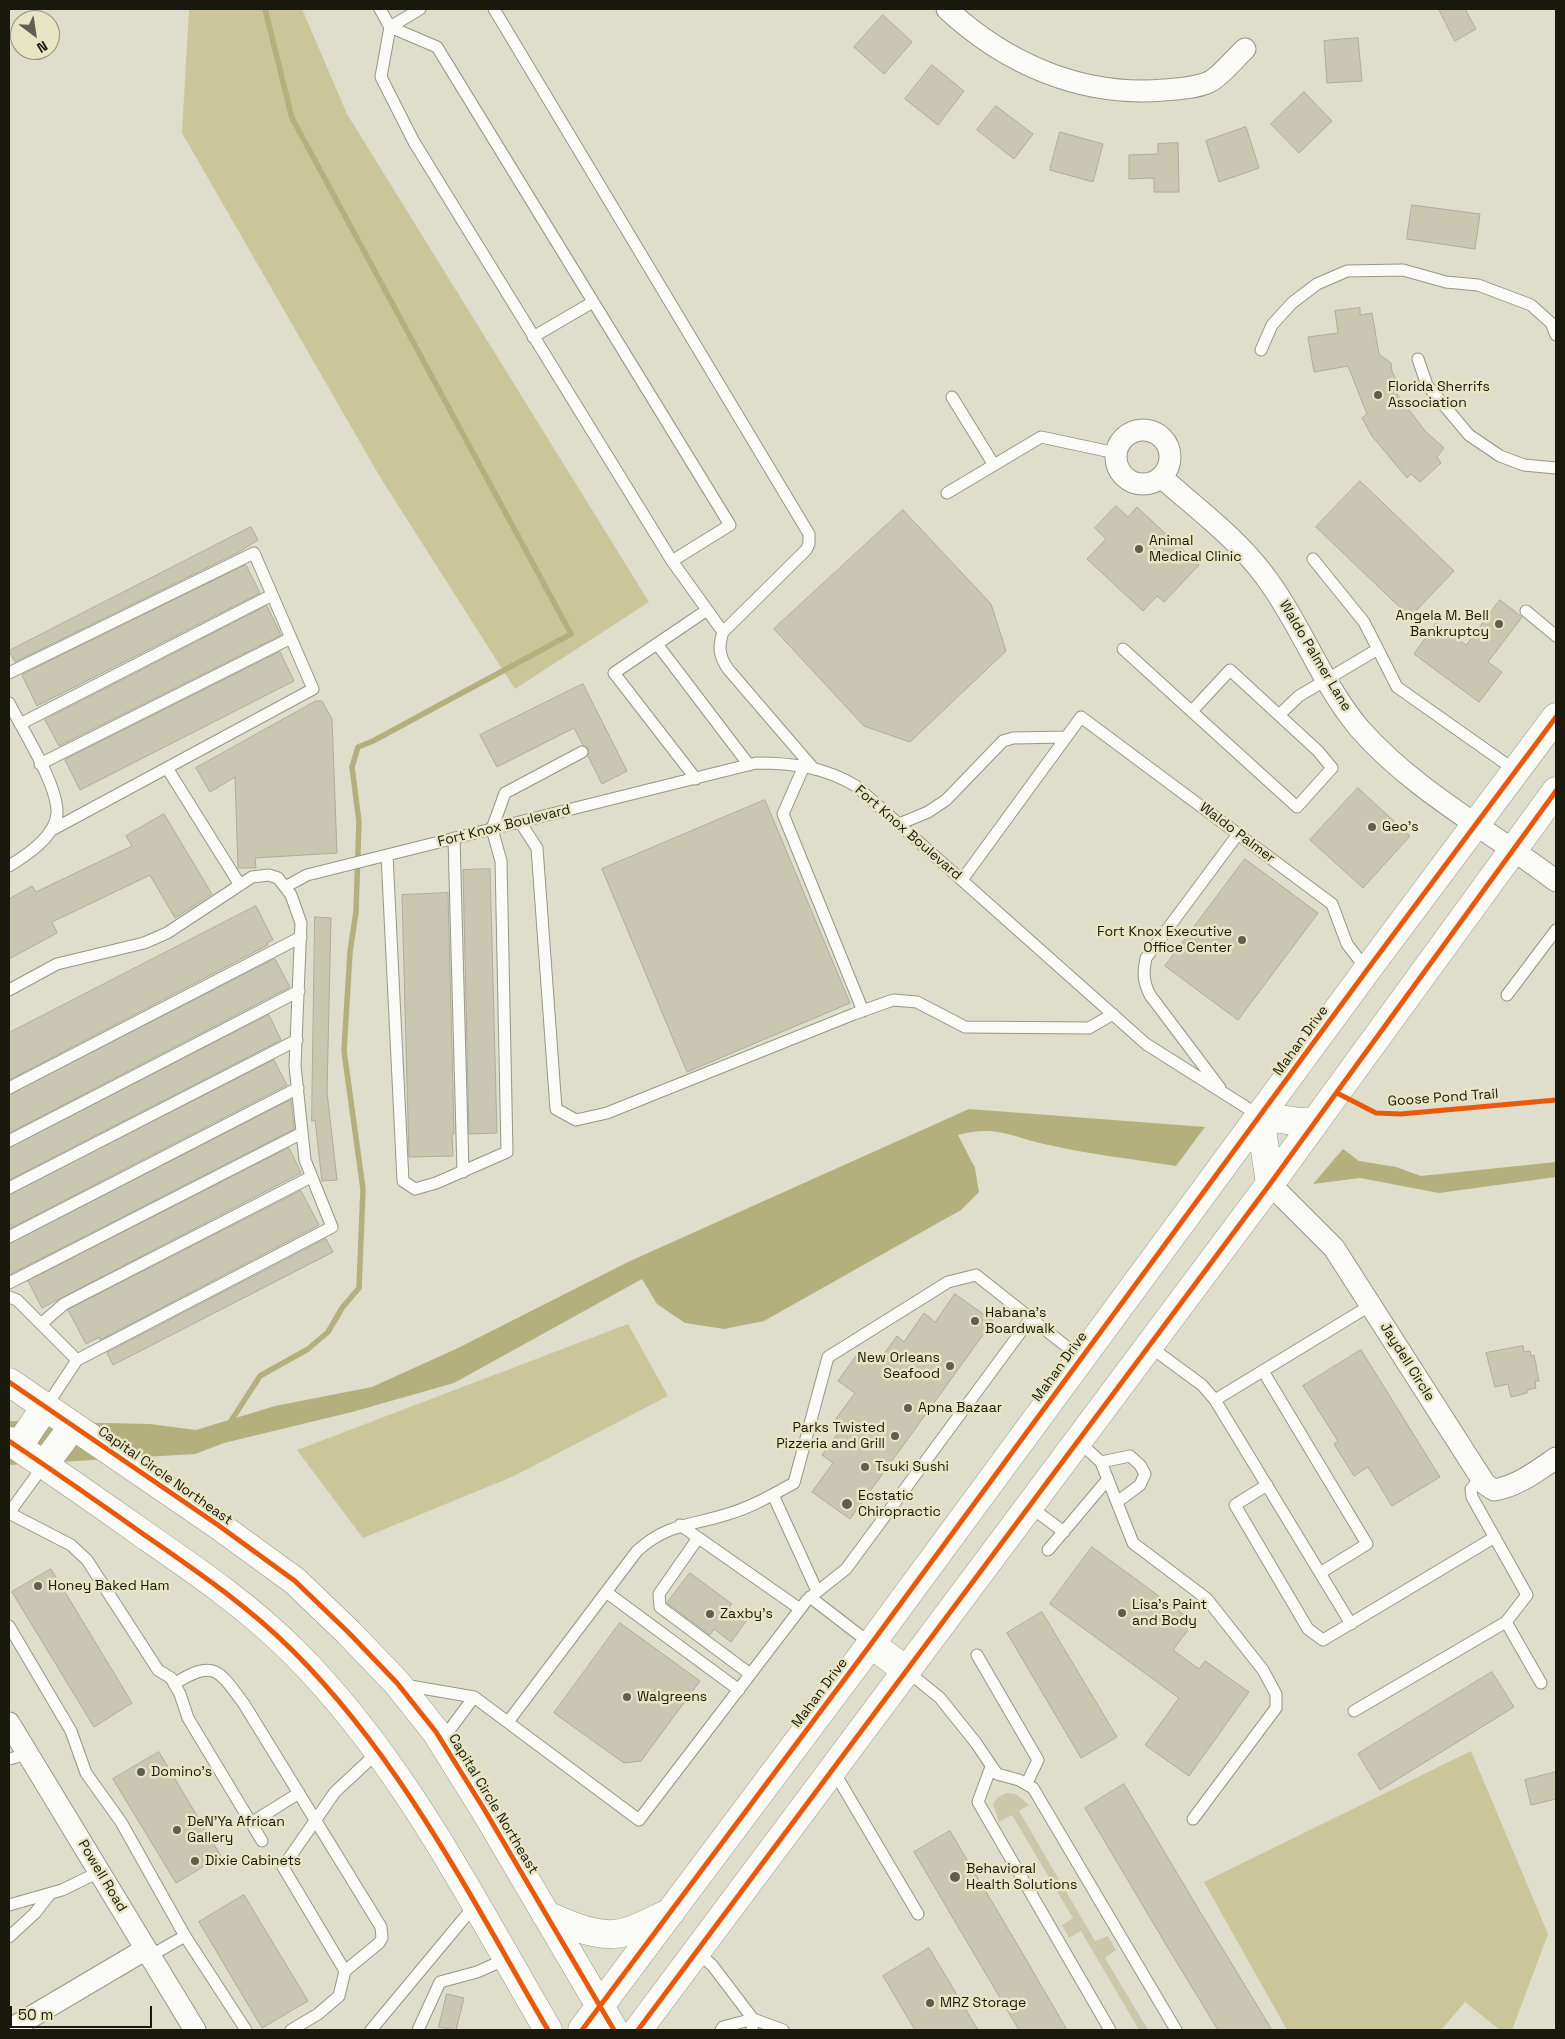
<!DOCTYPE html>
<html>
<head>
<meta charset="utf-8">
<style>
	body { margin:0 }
	#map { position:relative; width:1565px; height:2039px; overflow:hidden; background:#dfdecc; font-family:"Space Grotesk",sans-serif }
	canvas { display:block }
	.frame { position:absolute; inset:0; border:10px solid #1a190d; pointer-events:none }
	.north { position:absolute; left:10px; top:10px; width:50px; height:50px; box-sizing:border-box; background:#e7e5c4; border:1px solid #95937b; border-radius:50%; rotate:149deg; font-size:14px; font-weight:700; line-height:20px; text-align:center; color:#1a190d }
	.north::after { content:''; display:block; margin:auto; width:18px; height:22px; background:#5f5e50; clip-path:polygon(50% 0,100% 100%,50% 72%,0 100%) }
	.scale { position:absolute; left:10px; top:2006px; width:142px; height:22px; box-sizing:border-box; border:2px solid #1a190d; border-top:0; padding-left:6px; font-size:15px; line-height:18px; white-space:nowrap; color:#1a190d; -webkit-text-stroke:4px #e7e5c4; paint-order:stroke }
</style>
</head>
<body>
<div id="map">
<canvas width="1565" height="2039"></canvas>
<div class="frame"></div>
<div class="north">N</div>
<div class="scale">50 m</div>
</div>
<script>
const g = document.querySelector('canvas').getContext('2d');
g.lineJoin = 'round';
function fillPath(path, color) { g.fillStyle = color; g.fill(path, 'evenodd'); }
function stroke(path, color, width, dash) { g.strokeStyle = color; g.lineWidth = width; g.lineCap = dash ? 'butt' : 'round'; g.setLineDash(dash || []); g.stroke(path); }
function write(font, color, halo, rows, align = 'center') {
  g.font = font + ' "Space Grotesk",sans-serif'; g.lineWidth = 5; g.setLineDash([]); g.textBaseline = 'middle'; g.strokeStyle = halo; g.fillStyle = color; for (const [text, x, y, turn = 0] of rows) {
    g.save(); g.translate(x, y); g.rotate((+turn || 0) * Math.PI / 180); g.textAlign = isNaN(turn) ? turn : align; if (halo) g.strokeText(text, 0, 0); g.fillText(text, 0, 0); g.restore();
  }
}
fillPath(new Path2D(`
	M1006,1793L1016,1794L1029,1805L1019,1811L1095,1941L1108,1936L1116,1950L1105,1958L1148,2030H1139L1081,1931L1069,1938L1062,1925L1073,1918L1012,1815L999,1822L993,1804L997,1798Z`), '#cac7aa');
fillPath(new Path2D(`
	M189,9H302L347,114L649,602L515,689L380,477L182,133Z
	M628,1324L668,1396L514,1476L363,1538L297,1450Z
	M1471,1751L1548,1934L1512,2030H1500L1465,2002L1441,2030H1287L1204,1882Z`), '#cac69a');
fillPath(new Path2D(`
	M969,1109L1205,1127L1176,1166C1132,1159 1087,1154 1044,1144C1009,1136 995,1125 958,1135L975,1168L979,1192L961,1210L764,1321L724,1329L685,1323L657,1304L642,1279L454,1383L352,1412L224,1443L195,1454L9,1465V1421L150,1424L196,1430L275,1406L372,1387L458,1348L630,1261Z
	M1343,1149L1359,1161L1396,1167L1421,1176L1556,1162V1177L1439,1193L1360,1178L1313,1184Z`), '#b4b07d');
stroke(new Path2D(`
	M231,1421L260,1376L308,1349L328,1332L342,1308L359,1288L363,1189L344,1051L350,952L356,912L359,822L352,767L358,747L373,741L571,634L292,118L265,9`), '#b4b07d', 5.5);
const building = new Path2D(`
	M1439,9H1465L1476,29L1455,41Z
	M883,15L912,42L884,74L854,47Z
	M1358,38L1362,81L1327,83L1324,41Z
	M932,65L964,91L938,125L905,99Z
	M1304,92L1332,121L1299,153L1271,124Z
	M996,106L1033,134L1014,159L977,130Z
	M1246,127L1259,168L1219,182L1206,141Z
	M1060,132L1103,144L1093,182L1050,170Z
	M1178,143L1179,192H1154V178L1129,179V155L1158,154V144Z
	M1412,205L1480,214L1475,249L1407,239Z
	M1360,308V315L1372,313L1379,354L1391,363L1392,372L1399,384L1394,390L1425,431L1444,448L1437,457L1441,463L1420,482L1411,474L1407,478L1372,436L1362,418L1367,414L1348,366L1314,372L1308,337L1338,333L1335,311Z
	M1360,481L1454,571L1410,617L1316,527Z
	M1116,506L1128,517L1137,507L1199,565L1164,602L1157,596L1143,611L1087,559L1106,539L1095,528Z
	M903,510L991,604L1006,651L910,742L864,726L774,629Z
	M251,527L258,540L239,552L15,662L9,651Z
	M246,565L260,593L37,706L22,675Z
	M1500,600L1522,617L1488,662L1502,672L1479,702L1414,654L1436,623L1466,645Z
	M267,606L281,635L59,746L45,720Z
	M280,652L294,681L80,790L65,760Z
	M583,684L627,771L602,784L588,756L589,749L583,745L574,728L497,767L480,735Z
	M316,701H322L332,719L337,853L255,858L256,868H238L235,777L210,792L196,768Z
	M1358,788L1410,836L1363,888L1310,840Z
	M765,800L850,1003L687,1072L602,869Z
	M164,814L212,894L175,918L150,875L52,922L57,933L9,959V899L32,886L36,892L132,846L126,836Z
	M1245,859L1318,913L1238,1020L1165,966Z
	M490,869L497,1133L469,1134L463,870Z
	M448,893L454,1134H452L453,1156L409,1157L402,895Z
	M256,906L273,940L267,943L268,945L9,1080V1033Z
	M315,917L331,918L327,1092L337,1180L322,1181L315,1120L312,1121Z
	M275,959L290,987L9,1133V1095Z
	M269,1015L281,1040L9,1180V1148Z
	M274,1060L287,1085L9,1229V1195Z
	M291,1100L294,1129L9,1275V1244Z
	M289,1148L301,1173L42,1308L28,1281Z
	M301,1191L319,1225L100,1340L99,1337L86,1344L68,1310Z
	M326,1239L333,1252L113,1365L107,1353Z
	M955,1294L993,1321L850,1519L812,1492L833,1463L822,1455L843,1426L835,1420L855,1393L838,1381L858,1353L876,1365L897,1336L904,1342L924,1313L935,1322Z
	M1523,1346L1524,1352L1530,1351L1531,1356L1534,1355L1539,1381H1535L1536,1388L1527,1390V1393L1511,1397L1508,1384L1495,1387L1486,1353Z
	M1361,1350L1440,1477L1392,1506L1368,1467L1354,1476L1334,1444L1338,1441L1303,1386Z
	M1092,1547L1194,1622L1173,1650L1199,1669L1205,1661L1249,1692L1189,1776L1145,1745L1179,1698L1050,1604Z
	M51,1569L132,1703L94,1727L12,1592Z
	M690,1573L732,1604L729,1607L747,1620L731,1642L714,1629L710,1635L667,1603Z
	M1042,1612L1117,1737L1081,1758L1007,1633Z
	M620,1623L700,1681L641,1761L624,1763L554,1713Z
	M1492,1672L1514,1707L1380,1790L1358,1754Z
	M159,1752L221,1856L176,1883L113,1779Z
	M1556,1772V1799L1531,1805L1525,1780Z
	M1124,1784L1199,1910L1272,2030H1218L1168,1948L1085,1808Z
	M950,1831L1024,1956L1067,2030H1019L914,1852Z
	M244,1895L308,2001L262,2028L199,1922Z
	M929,1948L978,2030H915L883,1976Z
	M447,1994L464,1998L456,2030L439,2027Z`);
fillPath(building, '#c9c7b2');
stroke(building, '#acab9e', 1);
const lane = new Path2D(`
	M380,9L390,27L381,77L414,142L672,561L723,632
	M494,9L809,534V544L806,550L723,632C718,647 719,656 728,669L813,768
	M390,27L437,47L730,525L672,561
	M390,27L420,9
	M533,337L593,302
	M1261,350L1272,325L1292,303L1317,284L1347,271L1403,270L1446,282L1478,285L1531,305L1551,323L1556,335
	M1418,359L1427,385L1469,435L1500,456L1524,465L1556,468
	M952,397L994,465
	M947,493L1041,437L1116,453
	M1313,559L1364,622L1397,687L1516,771
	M1526,611L1556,636
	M657,644L749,765
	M1123,649L1297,807L1332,768L1318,751L1230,670L1192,711
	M9,673L254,553L313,689L50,831
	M9,703C22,729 58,785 57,813C56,836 27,855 9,866
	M1279,715L1299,696L1378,649
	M20,724L272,595
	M40,764L291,638
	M804,766L783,814L863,1011
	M167,768L240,885
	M696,779L614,673L707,610
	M520,822L537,848L556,1109L576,1120L607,1113L854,1014L893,1000L917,1002L965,1027L1089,1028L1113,1014
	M899,824L928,812L946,800L1003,741L1013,738L1066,737
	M454,838L463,1172
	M387,855L403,1181L415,1189L436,1183L507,1152L501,861L492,829L505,793L582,752
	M962,880L1081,717L1332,904L1347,944L1367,970
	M285,887L307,875L756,763C793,763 824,767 856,786L1146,1044L1260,1116
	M9,990L57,964L144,943L167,933L252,877L269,875L278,878L291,895L301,923L295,1066L305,1160L332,1227L77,1360L46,1407
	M1507,995L1556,930
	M9,1088L301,937
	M1220,1088L1150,995C1143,981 1143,973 1146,958L1238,834
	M9,1141L299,991
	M9,1188L297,1040
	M9,1237L298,1088
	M9,1283L302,1133
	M9,1297L17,1300L77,1360
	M41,1324L64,1304L311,1177
	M1149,1346L1202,1385L1215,1400L1351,1624
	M1263,1371L1367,1544L1320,1573
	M1215,1400L1371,1305
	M1078,1441L1101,1462L1133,1543L1207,1599L1263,1670L1276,1694V1708L1193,1819
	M1101,1462L1130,1456L1140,1465L1145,1474L1140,1485L1117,1502
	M1267,1485L1235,1505L1308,1629L1323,1640L1495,1537
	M773,1495L817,1591
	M1029,1506L1064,1532
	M9,1513L71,1545L87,1560L158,1670L171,1678L180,1694L188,1718L262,1841
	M9,1513L44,1465
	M680,1525L800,1609
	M698,1538L659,1594L660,1607L750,1674
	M1048,1550L1108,1479
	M606,1592L739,1690
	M810,1597L871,1644
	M1506,1622L1541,1683
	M9,1626L71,1731L86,1773L121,1822L185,1936L246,2030
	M977,1655L1038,1760L1027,1783
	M907,1671L940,1698L976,1743L997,1774L1019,1780L1033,1788L1176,2030
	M174,1684C214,1659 218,1669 244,1704L381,1927L382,1938L379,1943L345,1971L339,1996L318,2014L291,2030
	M404,1685L474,1697L639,1820L807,1600L846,1569L1031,1318
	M1354,1711L1506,1622L1527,1595L1472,1497L1471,1489L1481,1478
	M508,1722L637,1551C668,1523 691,1526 728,1514C752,1507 772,1495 794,1483L828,1357L948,1282L976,1275L1081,1358
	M442,1740L474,1697
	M9,1759L28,1754
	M991,1767L978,1802L1110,2030
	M833,1770L918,1914
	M251,1823L299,1793
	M9,1905L62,1890L99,1872
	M9,1937L35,1913L50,1894
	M697,1952L712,1965L753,2019L723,2027L721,2030
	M150,1956L185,1936
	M345,1971L283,1867L335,1792L378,1752
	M371,2030L475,1905
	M418,2030L440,1982L477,1972L506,1959
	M752,2030L753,2019L783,2030`);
const street = new Path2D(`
	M947,9C1006,64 1082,97 1164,90C1178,89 1196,88 1209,82C1220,77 1235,58 1245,49
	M1116 457a27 27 0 1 1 54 0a27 27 0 1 1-54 0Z
	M1161,477C1201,512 1245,544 1274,589C1304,633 1324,686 1359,728C1414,791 1491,831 1556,881
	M1270,1184L1334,1248L1485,1484L1494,1490C1518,1486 1537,1471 1556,1458
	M9,1723L195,2030
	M9,2030L146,1949`);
const primary = new Path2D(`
	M1260,1116L1270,1184
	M1260,1116L1300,1122L1316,1121
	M9,1382L218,1525L295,1581L349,1633L397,1683L436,1732L484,1809L614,2030
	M9,1441C55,1472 101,1504 146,1536C198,1572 249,1607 294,1652C402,1760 472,1900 548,2030
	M18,1447L45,1407
	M44,1465L73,1426
	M871,1644L907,1671
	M546,1915C571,1925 601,1941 628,1931C643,1927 657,1918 671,1912
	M582,2030L871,1644L1367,970L1556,717
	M638,2030L1270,1184L1556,791`);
stroke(lane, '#979688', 13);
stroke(street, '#979688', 23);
stroke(primary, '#979688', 29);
stroke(lane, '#fafaf7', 11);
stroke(street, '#fafaf7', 21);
stroke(primary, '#fafaf7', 28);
stroke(new Path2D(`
	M1337,1093L1376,1113L1401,1114L1556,1100
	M9,1382L218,1525L295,1581L349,1633L397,1683L436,1732L484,1809L614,2030
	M9,1441C55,1472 101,1504 146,1536C198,1572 249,1607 294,1652C402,1760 472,1900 548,2030
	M582,2030L871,1644L1367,970L1556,717
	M638,2030L1270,1184L1556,791`), '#e8590c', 5);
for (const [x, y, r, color] of [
	[1378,395,5,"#5f5e50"],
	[1139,549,5,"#5f5e50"],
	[1499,624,5,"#5f5e50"],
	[1372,827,5,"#5f5e50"],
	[1242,940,5,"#5f5e50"],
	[975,1321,5,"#5f5e50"],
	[950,1366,5,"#5f5e50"],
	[908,1408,5,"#5f5e50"],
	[895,1436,5,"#5f5e50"],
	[865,1467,5,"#5f5e50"],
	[847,1504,6,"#5f5e50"],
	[38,1586,5,"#5f5e50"],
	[1122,1613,5,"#5f5e50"],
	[710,1614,5,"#5f5e50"],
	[627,1697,5,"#5f5e50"],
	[141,1772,5,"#5f5e50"],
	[177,1830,5,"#5f5e50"],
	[195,1861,5,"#5f5e50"],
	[955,1877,6,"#5f5e50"],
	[930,2003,5,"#5f5e50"]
]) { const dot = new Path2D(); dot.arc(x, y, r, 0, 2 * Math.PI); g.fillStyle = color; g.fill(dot); stroke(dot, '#e7e5c4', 2); }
write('14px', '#1a190d', '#e7e5c4', [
	["Florida Sherrifs",1388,387],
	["Association",1388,403],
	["Animal",1149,541],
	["Medical Clinic",1149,557],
	["Angela M. Bell",1489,616,"right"],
	["Bankruptcy",1489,632,"right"],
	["Geo's",1382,827],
	["Fort Knox Executive",1232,932,"right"],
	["Office Center",1232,948,"right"],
	["Habana's",985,1313],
	["Boardwalk",985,1329],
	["New Orleans",940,1358,"right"],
	["Seafood",940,1374,"right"],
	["Apna Bazaar",918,1408],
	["Parks Twisted",885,1428,"right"],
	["Pizzeria and Grill",885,1444,"right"],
	["Tsuki Sushi",875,1467],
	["Ecstatic",858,1496],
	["Chiropractic",858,1512],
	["Honey Baked Ham",48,1586],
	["Lisa's Paint",1132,1605],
	["and Body",1132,1621],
	["Zaxby's",720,1614],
	["Walgreens",637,1697],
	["Domino's",151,1772],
	["DeN'Ya African",187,1822],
	["Gallery",187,1838],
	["Dixie Cabinets",205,1861],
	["Behavioral",966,1869],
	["Health Solutions",966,1885],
	["MRZ Storage",940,2003]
], 'left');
write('14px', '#1a190d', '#e7e5c4', [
	["Waldo Palmer Lane",1315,656,59],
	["Fort Knox Boulevard",504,826,-14],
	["Fort Knox Boulevard",908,833,41],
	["Waldo Palmer",1237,833,37],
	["Mahan Drive",1301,1041,-54],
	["Goose Pond Trail",1443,1098,-4],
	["Jaydell Circle",1407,1362,58],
	["Mahan Drive",1060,1367,-54],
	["Capital Circle Northeast",165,1476,35],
	["Mahan Drive",820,1693,-53],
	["Capital Circle Northeast",493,1804,59],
	["Powell Road",102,1876,59]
]);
</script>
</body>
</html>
